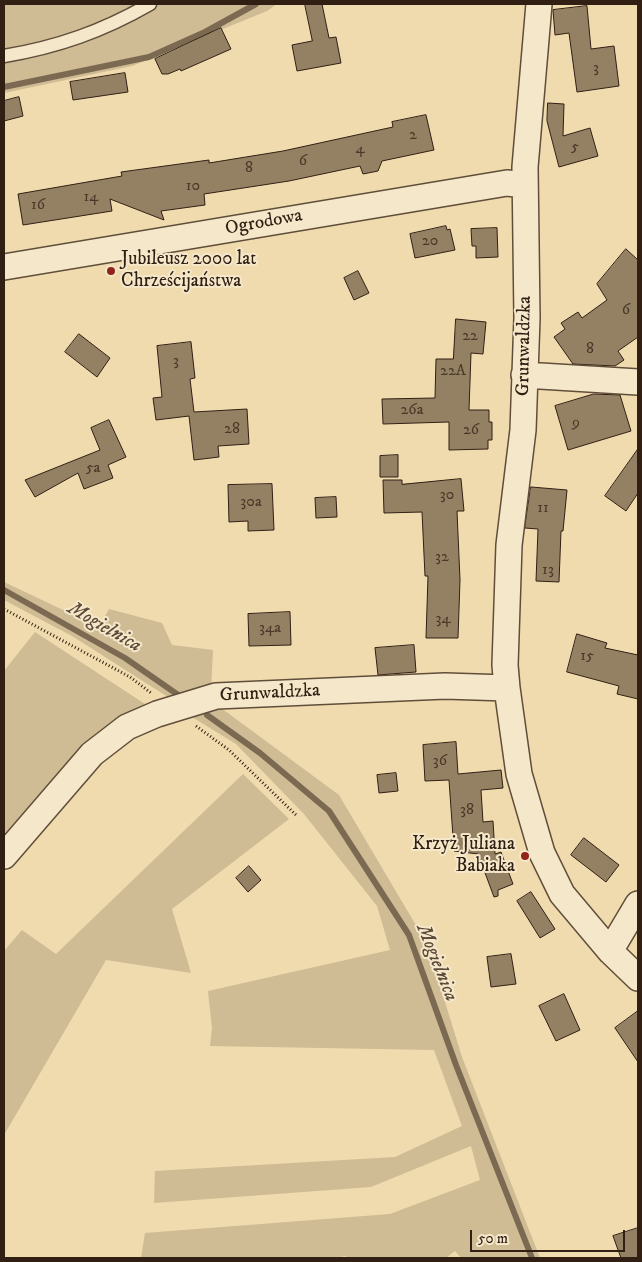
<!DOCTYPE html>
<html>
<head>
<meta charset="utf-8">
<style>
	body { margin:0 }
	#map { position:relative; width:642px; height:1262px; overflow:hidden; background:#efdbae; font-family:"IM FELL DW Pica",serif }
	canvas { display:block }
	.frame { position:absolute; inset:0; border:5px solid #311f14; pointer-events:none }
	.scale { position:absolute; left:470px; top:1230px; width:155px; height:22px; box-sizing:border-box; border:2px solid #311f14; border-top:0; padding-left:6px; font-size:15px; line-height:18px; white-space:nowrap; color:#311f14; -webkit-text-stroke:4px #f5e8ca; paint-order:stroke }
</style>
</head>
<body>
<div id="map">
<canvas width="642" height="1262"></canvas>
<div class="frame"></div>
<div class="scale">50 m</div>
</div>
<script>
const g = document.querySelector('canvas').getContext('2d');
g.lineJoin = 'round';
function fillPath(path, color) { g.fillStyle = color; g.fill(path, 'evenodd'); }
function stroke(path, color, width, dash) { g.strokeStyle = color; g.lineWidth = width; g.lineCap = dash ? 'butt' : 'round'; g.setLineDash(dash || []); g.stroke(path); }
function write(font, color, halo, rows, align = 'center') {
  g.font = font + ' "IM FELL DW Pica",serif'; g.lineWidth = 4; g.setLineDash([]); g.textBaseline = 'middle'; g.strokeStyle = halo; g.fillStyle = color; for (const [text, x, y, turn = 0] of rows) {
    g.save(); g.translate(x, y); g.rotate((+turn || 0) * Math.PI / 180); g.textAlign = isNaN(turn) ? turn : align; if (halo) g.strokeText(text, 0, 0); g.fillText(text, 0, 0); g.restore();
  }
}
fillPath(new Path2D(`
	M4,4H277L267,11L132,66L4,93Z
	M4,582L99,627L109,609L162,623L172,645L213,650L211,690L168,697L72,636L4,600Z
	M35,632L145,704L108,726L4,838V671Z
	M217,705L339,795L427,944L462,1057L540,1258H461L455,1251L446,1258H345L346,1256L333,1258H141L145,1233L390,1214L480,1180L471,1146L371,1187L154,1203L155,1171L395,1157L462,1126L434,1050L210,1046L212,1028L208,991L390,950L377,906L304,814L236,744L192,717Z
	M243,774L289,819L172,909L191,973L106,960L4,1135V951L22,930L56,954Z`), '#cfbb94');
stroke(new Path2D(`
	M4,87L149,57L205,32L256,4
	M4,590L125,658L184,699
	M207,715L260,753L329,811L409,935L456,1065L532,1258`), '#7c6951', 6);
const building = new Path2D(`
	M305,4H322L329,38L336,37L341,63L297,71L292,45L312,41Z
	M587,6L591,49L614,46L619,86L577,92L569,33L555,35L553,10Z
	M221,28L231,49L181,71L180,69L168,74H162L155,59Z
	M125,73L128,92L73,100L70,82Z
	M19,97L23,116L4,121V101Z
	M548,103L564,104L563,136L590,128L598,156L559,167L547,121Z
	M426,115L434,150L382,161L378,171L363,174L360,166L289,181L204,194L205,205L161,211L164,220L110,199L112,211L23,225L18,194L122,176L121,172L209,160V163L283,151L393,127L392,122Z
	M446,226L447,230L450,229L455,250L415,258L410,234Z
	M497,228L498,257L476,258V246H472L471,229Z
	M626,249L638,260V337L618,351L624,360L615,366L573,364L554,337L565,329L561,323L578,312L582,318L607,300L597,284Z
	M358,271L369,293L354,300L344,278Z
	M456,319L486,322L483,354L471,353L469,410H489V422H492V440H488V449L449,450V422L383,424L382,399L435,398L436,359H453Z
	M79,334L110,358L97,377L65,352Z
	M191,342L195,378L190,379L194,412L247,409L249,444L218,446L219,457L194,460L189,416L156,420L153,398L162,397L157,346Z
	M594,394L620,395L631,431L568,450L555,406Z
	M109,420L126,457L108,465L113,478L84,489L78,473L35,497L25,480L100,450L91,428Z
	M638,449V493L626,511L605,496Z
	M398,455V477H380V456Z
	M461,479L464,511H457L460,580L458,638H426L428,576H425L422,512L384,513L383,480H402V484Z
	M272,484L274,530L248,531V521L229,522L228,485Z
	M531,487L567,490L563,531H561L559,582L536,581L538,529L525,528Z
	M336,497L337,517L316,518L315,498Z
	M290,612L291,645L249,646L248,614Z
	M577,634L607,643L605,648L638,655V699L617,694L619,686L567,672Z
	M414,645L416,672L378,675L375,648Z
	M456,742L458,774L501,770L503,788L481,790L483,822L493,821L495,854L501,852L513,884L498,890V896L494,897L478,854L454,851L449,780L425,781L423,745Z
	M396,773L398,791L379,793L377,775Z
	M584,838L619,865L606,882L571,855Z
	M249,866L261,880L248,892L236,878Z
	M531,892L555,929L540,938L517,901Z
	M511,954L516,984L491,987L487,957Z
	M564,994L580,1030L556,1041L539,1006Z
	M638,1011V1062L615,1028Z
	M638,1228V1258H621L613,1236Z`);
fillPath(building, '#948164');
stroke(building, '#311f14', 1);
const lane = new Path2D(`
	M4,56C58,47 103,31 150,4`);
const street = new Path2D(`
	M539,4L525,167L527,318L523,430L509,545L505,665L507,688L519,774L542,853L562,894L610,951L638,978
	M4,267L507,183L525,185
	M524,375L638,382
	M4,856L92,754L127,727L157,714L216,696L445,686L507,688
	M610,951L638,904`);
stroke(lane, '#604e3a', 15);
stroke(street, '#604e3a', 28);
stroke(new Path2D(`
	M4,609L130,677L151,693
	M196,726L229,750L296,815`), '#311f14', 3, [1, 2.5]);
stroke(lane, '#f5e8ca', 12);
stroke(street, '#f5e8ca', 25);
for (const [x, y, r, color] of [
	[111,271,5,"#8f2418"],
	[525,856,5,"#8f2418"]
]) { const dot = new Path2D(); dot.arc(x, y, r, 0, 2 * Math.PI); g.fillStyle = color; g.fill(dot); stroke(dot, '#f5e8ca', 2); }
write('16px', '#4a3828', null, [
	["3",596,69],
	["2",413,136],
	["5",575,148],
	["4",360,150],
	["6",303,162],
	["8",249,169],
	["10",193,187],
	["14",91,198],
	["16",38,206],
	["20",430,242],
	["6",626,311],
	["22",470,337],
	["8",590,350],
	["3",176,362],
	["22A",453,372],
	["26a",412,411],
	["9",576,424],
	["28",232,430],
	["26",471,431],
	["5a",93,469],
	["30",447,496],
	["30a",251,503],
	["11",543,509],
	["32",442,558],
	["13",548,571],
	["34",443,620],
	["34a",270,629],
	["15",587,657],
	["36",440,762],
	["38",467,811]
]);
write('19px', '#311f14', '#f5e8ca', [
	["Ogrodowa",264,223,-10],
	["Grunwaldzka",525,346,-89],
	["Grunwaldzka",270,694,-3]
]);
write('19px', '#311f14', '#f5e8ca', [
	["Jubileusz 2000 lat",121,260],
	["Chrześcijaństwa",121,282],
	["Krzyż Juliana",515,845,"right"],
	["Babiaka",515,867,"right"]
], 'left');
write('italic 20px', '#5d4a38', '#f5e8ca', [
	["Mogielnica",104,628,30],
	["Mogielnica",436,963,68]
]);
</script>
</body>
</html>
